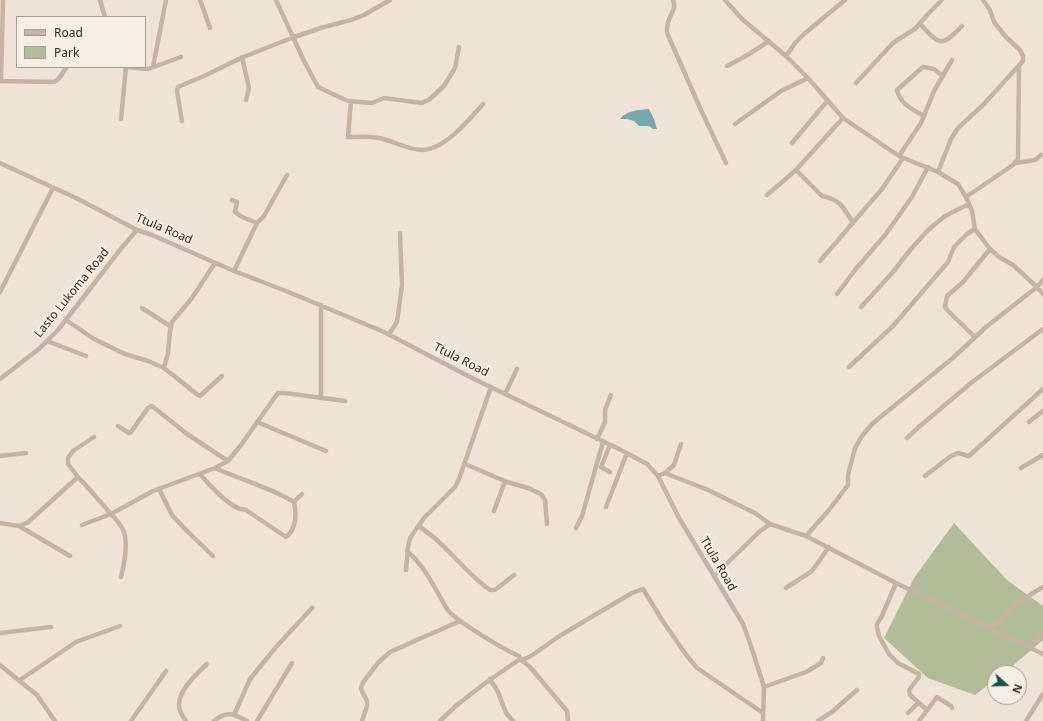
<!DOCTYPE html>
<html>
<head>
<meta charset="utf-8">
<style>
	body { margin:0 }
	#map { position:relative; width:1043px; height:721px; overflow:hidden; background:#efe3d7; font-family:"Noto Sans",sans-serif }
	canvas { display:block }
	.legend { position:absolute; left:16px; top:16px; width:130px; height:52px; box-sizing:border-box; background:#f7eee3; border:1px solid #a89f97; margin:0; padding:5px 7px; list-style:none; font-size:12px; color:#322925 }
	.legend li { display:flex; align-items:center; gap:8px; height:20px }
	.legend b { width:20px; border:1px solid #a89f97 }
	.north { position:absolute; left:987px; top:665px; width:40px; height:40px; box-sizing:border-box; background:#f7eee3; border:1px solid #a89f97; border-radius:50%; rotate:110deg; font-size:11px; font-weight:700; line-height:16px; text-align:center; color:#322925 }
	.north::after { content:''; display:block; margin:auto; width:14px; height:18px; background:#1d4e51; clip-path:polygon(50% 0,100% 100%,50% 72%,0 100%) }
</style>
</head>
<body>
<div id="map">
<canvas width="1043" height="721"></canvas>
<ul class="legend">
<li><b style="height:5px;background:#c6b3a4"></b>Road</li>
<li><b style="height:11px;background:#b1bd98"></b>Park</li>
</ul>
<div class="north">N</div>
</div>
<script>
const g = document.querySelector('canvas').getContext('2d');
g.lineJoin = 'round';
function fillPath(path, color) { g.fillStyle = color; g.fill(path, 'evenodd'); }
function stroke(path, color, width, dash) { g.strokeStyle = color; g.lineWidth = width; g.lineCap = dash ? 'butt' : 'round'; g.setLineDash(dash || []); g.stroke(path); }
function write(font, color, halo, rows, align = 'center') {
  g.font = font + ' "Noto Sans",sans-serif'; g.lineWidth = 4; g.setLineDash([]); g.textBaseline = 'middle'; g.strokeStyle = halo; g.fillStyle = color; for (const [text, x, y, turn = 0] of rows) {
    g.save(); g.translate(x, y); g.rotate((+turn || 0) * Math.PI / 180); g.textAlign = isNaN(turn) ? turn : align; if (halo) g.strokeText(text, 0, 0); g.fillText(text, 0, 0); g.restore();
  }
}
fillPath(new Path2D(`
	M954,523L1007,580L1043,606V640L1004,673H995V680L975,695L928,678L884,638L914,578Z`), '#b1bd98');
fillPath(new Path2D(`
	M649,109L654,119L657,129H653L649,126H639L634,121L627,119H620C627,110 639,110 649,109Z`), '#77a9ab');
stroke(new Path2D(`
	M100,0L105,17
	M200,0L210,28
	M276,0L304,61L318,87L348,101L372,103L384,98L422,103L430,99L444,86L455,68L459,47
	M673,0C677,9 670,14 668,23C667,26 667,30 667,33L701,110L726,163
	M725,0L742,19L786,56L808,78L843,118L899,156L938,172L958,184L966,197L972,211L975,229L990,249L999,257L1013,265L1037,287L1043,294
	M920,24C940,45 941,48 962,26
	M786,56L796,42L804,34L845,0
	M242,57L249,88L246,100
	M727,66L746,56L769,41
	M126,67L148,69L181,57
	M153,67L166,0
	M0,81L54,82C61,79 62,72 67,67
	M1,81L3,0
	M856,83L893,43L916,28L927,15L942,0
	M351,101L348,137C358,137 369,136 379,138C394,141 407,150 423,150C445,149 469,120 483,104
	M924,116C912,109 900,104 897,90L923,67L934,69L943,76
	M843,118L796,170L822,196C840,199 844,208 853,223
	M121,119L126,67
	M182,121L177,91L178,87L204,76L241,58L294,37L324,27L351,20L364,15L390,0
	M735,124L781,91L808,78
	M792,143L828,100
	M899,156L921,123L934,91L952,60
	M0,163L78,199L137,230L152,235L234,271L291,293L384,332L470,377L621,450L647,464L658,476L679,518L743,624L751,646L764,687L763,721
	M1016,163L1035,160L1041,155
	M938,172L951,139L958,128L983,105L1023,61V56L1020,50L1006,37L994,22L990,10L983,0
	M767,195L796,170
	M966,197L1013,165L1018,159L1019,67
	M232,200L237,202L235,212L242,217L257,223
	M820,261L882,189L903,158
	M234,271L257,223L264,216L287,175
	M0,292L53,188
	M837,294L855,270L885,235L912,197L928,167
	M321,305V398
	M861,307L893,272L911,249L928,230L945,216L969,204
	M142,308L170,326
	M66,320L94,339L125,354L148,361L164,368L198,395L200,396L222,376
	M389,334L397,322L402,285L400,233
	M975,337L948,311L945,307L947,296L963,282L990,249
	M47,341L86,356
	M849,367L893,326L948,262L954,247L967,234L975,229
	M164,368L168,353L170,331L172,322L192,298L215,263
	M0,379L40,348L58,330L120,250L137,230
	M505,394L517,369
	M257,422L326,451
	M1029,422L1043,411
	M118,426L129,433L131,432L148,408L152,406L187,434L228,461
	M94,437L73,451L68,458V464L78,477L90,490L111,514L153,491L215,468L228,461L241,445L278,393H285L345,401
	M907,438L920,426L971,383L1043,329
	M597,439L605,422V410L611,395
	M610,445L601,467L610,472
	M0,456L26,453
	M465,464L507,482L528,488L541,494L545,500L547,524
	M215,468C241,480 270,487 294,502L302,494
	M1021,468L1043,455
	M665,473L674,465L681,444
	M200,474C208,484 228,505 240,509C242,509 244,509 246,510L286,537C296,530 297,513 294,502
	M658,476L665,473L708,490L755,513L770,524L806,536L896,583L1043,654
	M925,476L951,456L958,453L969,456L1043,389
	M159,489L172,515L187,531L213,556
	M606,507L627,453
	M494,511L505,481
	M0,523L19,526L27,523L78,477
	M82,525L111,514C116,519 121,525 124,532C128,543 124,565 121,577
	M19,526L70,556
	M418,526C446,543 463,571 490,590H495L514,575
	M576,528L582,516L603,442
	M806,536L829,510L848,485V475L855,448L862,436L872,424L954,357L986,327L1037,287L1043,280
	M407,551C425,566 435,589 447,609C454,620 505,650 519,656L520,659L530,667L567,711L568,721
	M406,570L408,547L410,538L424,518L455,487L459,479L491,387
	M714,576L759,532L770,524
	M896,583L882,616L877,624V627L879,636L889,654L898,663L919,674V677L909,690L910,695L927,710
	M786,588L812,571L829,547
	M988,628L999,621L1025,598L1043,587
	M0,633L51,627
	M1028,646L1043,635
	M522,660L531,656L561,635L632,593L643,589L662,620L687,656L697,668L763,713
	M0,665L37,695L55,721
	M490,679L498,692L506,713L513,721
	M20,680L76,642L120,626
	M764,687L806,672L821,663L823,658
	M908,713L918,703
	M234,715L250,679L276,647L312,608
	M131,721L166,671
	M186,721C184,718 181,714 180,710C174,694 197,673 207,664
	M214,721C227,710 234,714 247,721
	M257,721L292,663
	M362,721L367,706V701L361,689L362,685L364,681L378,663L390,652L460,621
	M440,721L457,705L484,684L520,659
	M818,721L832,712L857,690
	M919,721L937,697L951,706L952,708
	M1026,721L1043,694`), '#c6b3a4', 4.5);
write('12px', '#322925', '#f7eee3', [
	["Ttula Road",164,229,23],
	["Lasto Lukoma Road",72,293,-51],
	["Ttula Road",461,360,27],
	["Ttula Road",718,564,60]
]);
</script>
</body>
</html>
